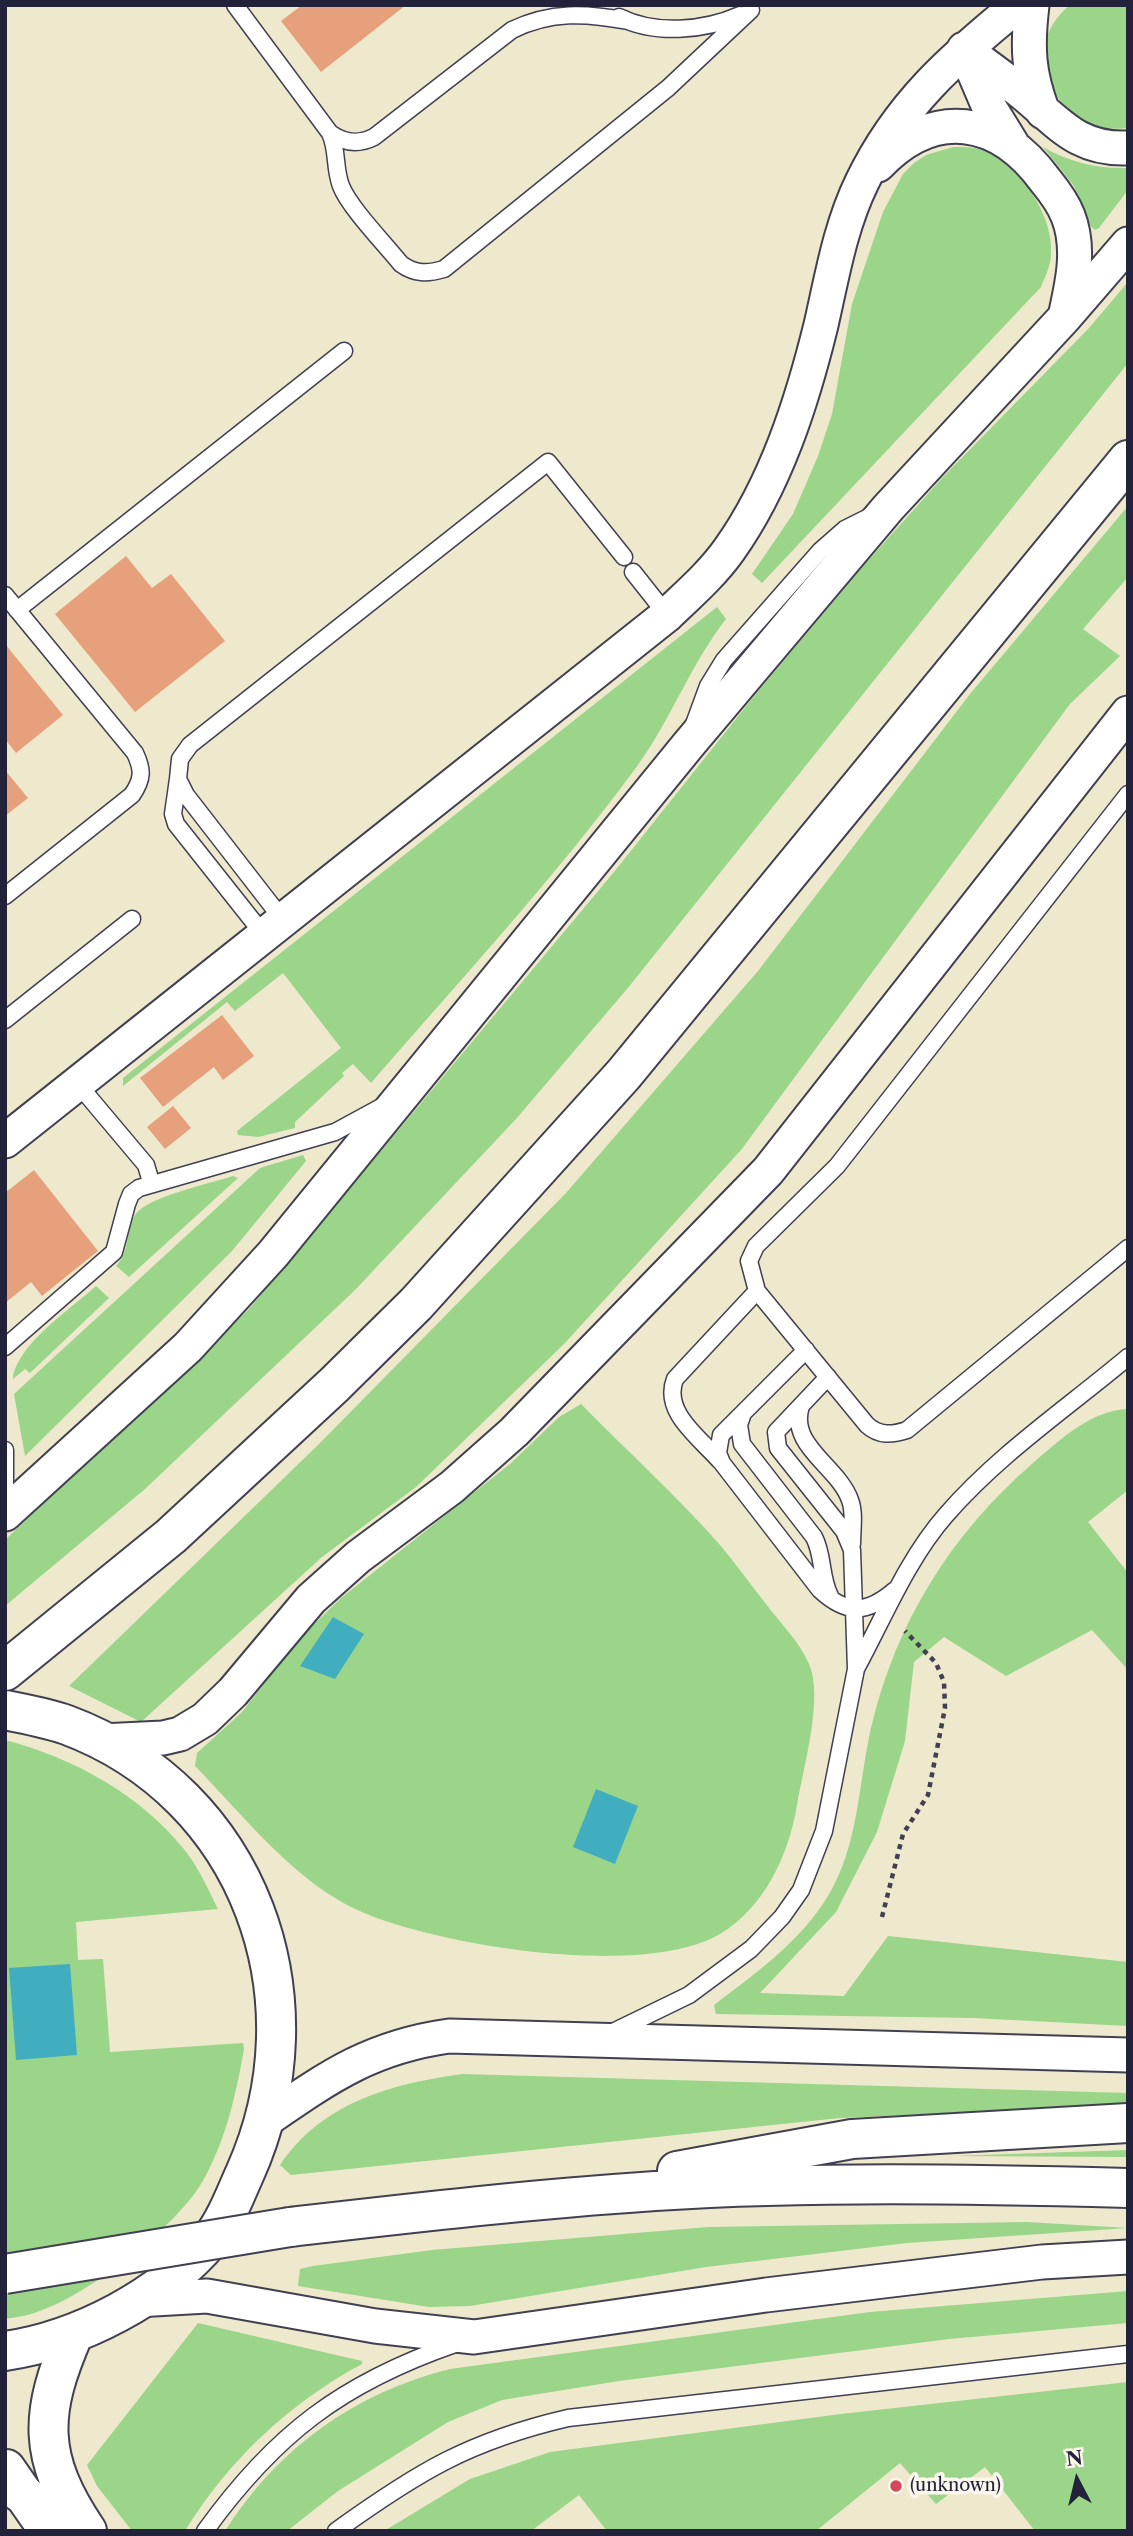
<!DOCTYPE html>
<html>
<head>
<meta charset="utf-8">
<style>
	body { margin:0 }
	#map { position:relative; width:1133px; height:2536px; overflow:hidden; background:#eee8cd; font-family:"Libre Caslon Text",serif }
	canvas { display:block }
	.frame { position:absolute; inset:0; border:7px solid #22223b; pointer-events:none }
	.north { position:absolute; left:1042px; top:2445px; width:70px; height:70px; -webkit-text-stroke:5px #fbf7ec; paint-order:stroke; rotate:353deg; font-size:19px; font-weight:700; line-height:28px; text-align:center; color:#22223b }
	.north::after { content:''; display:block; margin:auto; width:24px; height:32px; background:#22223b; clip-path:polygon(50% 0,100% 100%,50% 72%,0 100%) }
</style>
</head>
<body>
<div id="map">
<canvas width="1133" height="2536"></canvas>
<div class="frame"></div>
<div class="north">N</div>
</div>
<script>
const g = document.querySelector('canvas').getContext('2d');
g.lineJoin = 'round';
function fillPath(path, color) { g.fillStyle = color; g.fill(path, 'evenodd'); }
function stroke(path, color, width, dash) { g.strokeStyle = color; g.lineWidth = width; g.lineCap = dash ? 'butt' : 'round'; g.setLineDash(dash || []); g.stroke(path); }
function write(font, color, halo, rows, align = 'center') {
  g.font = font + ' "Libre Caslon Text",serif'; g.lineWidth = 7; g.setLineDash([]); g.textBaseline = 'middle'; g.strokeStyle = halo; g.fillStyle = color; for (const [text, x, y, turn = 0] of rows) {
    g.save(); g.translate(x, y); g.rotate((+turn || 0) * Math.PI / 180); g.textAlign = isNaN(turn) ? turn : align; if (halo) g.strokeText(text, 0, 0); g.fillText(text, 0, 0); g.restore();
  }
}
fillPath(new Path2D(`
	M1070,5H1128V128C1059,138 1013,50 1070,5Z
	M953,147C964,147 976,147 985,151C1021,167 1055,217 1051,256C1050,267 1045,277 1041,287L762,583L752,574L793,514L818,456L832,414L852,304L883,212L903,174L914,163L926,155Z
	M1043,147C1069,162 1097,169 1128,168V190L1099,228L1095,230L1090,226L1074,186Z
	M1128,282V363L627,989L516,1119L355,1290L145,1489L5,1606V1540L248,1310L614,872L755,695L865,564L943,477L1089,328Z
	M1128,506V577L1083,629L1120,656L1070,704L741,1150L564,1344L416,1487L322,1557L141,1722L69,1686L318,1445L566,1193L758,971L970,694Z
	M717,607L726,619C690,665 670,722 635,769C554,879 460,980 371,1083L353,1064L342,1073L344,1076L295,1122V1128L258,1137L238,1135L237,1131L341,1048L283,973L235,1011L227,1002L123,1086V1078Z
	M303,1155L306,1161L232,1251L25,1456L14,1394L260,1168Z
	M233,1176L238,1178L129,1277L116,1266C131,1250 125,1231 135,1215C146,1197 212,1183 233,1176Z
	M96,1286L109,1298L30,1373L25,1369L13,1379C16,1345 72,1308 96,1286Z
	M581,1404C627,1451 677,1496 720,1545C736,1564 751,1585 766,1604C780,1623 800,1642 809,1664C824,1697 803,1769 797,1805C789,1854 765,1907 720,1934C644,1979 440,1946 362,1912C295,1883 245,1817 195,1766L197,1753L241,1713L302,1636L341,1598L510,1464L559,1417Z
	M1128,1409V1490L1088,1522L1128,1573V1670L1092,1630L1006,1676L944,1637L914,1662L905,1741L877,1832L836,1912L760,1993L844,1996L888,1936L1128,1962V2026L974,2018L716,2014L714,2005C756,1973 800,1942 828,1896C859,1844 858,1786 871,1728C896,1622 951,1534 1033,1463C1060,1440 1091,1410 1128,1409Z
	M5,1740C73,1758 138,1793 183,1848C198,1866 208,1889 218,1909L76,1922L78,1960L103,1959L110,2052L243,2043L244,2049C236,2094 227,2136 205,2177C181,2224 87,2296 37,2312C27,2316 16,2317 5,2319Z
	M462,2074L1128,2093V2105L840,2118L291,2175L280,2165C323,2102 391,2084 462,2074Z
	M1128,2150V2157L951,2156Z
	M1027,2222L1128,2228L907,2243L706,2267L470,2306L429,2307L298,2286L300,2269L313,2266L432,2250L708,2227Z
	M1128,2291V2323L949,2339L619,2381L502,2400L448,2422L338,2491L287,2531H225C278,2448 354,2393 450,2369L870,2312Z
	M198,2323L362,2361V2364C289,2403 228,2461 185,2531H132L97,2486L87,2465Z
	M1128,2382V2531H1035L985,2467L936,2504L900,2463L816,2531H607L579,2495L531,2531H384L470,2479L550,2452L841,2414Z`), '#9ad589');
fillPath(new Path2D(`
	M333,1617L364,1634L335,1679L300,1666Z
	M596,1789L638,1806L615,1864L573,1847Z
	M70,1964L77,2055L16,2060L9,1968Z`), '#40aebe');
fillPath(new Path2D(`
	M302,5H406L321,72L281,21Z
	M126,556L152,588L171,574L225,641L135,712L55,614Z
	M5,644L63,715L16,753L5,739Z
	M5,770L28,798L5,816Z
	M222,1015L254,1056L223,1080L214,1067L163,1107L140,1078Z
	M173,1106L191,1128L165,1149L147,1127Z
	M34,1170L98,1251L42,1296L31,1282L5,1303V1193Z`), '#e6a17c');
const lane = new Path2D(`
	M235,5L330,133C344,143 358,145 374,137L512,30C551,11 586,13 628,21
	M619,17C655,35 704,31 740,15
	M330,133C338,150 334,168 341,186C349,207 385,244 401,264C415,274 427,274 444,269L668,88L751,10
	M633,572L667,615
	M5,595L135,753C143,770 143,779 132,795L5,896
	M17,610L344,351
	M694,724L708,686L724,660L820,551L845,529L871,516
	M178,779L180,759L190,745L548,462L624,557
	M1128,794L837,1166L756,1246L749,1261L757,1291L867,1425C879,1436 892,1435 907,1430L1128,1248
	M264,935L176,824L173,814L178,779L186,795L283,920
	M5,1020L132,919
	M77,1083L146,1165L151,1182
	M5,1347L114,1252L127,1204L131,1194L139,1188L335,1132L381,1107
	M806,1350L721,1435L718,1453L722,1463L820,1590C847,1615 867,1614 895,1590
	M801,1406C788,1446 838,1466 850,1500C855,1513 852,1530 852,1544
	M743,1413L739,1425L742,1444L814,1537C824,1556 820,1577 830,1596
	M5,1450V1484
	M720,1461C700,1438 662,1412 675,1379L757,1291
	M857,1667C884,1617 908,1558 946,1515C999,1454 1066,1409 1128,1357
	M615,2031L689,1995L751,1949L782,1917L801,1890L824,1831L856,1669L852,1550L844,1531L778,1448L776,1432L828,1377
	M205,2531C275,2434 342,2383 455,2344
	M336,2531C418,2472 469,2441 568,2418L1128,2354`);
const street = new Path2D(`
	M1032,5C1027,47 1028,73 1043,112
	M964,49C984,64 1005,79 1025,95C1060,124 1078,150 1128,148
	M965,51L988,105L1012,144
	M878,165C934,106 999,117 1045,180C1054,191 1063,203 1068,216C1081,249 1072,285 1065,317
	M5,1141L667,615C689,594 712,574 729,550C776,484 802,402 821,325C832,277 840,227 862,182C899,105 953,58 1018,5
	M5,1514L188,1347L273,1254L689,744L888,508L1065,317L1128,244
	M101,1741L163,1738L180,1734L205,1719L233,1692L311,1599L358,1557L452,1487L514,1432L768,1171L1128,713
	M266,2120C330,2076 371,2047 449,2036L1128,2055
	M136,2300L207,2296L375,2326L474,2337L766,2295L1042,2262L1128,2257`);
const secondary = new Path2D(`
	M5,1710C26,1714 47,1718 67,1725C251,1794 323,1999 245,2173C235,2195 226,2220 211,2239C162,2297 80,2340 5,2351
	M74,2333C39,2413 37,2457 87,2531
	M6,2469L49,2531`);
const highway = new Path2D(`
	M5,1671L171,1536L334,1385L416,1304L624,1074L1128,460
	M677,2171L852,2139L1128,2123
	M290,2227C412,2213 533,2199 655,2191C812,2181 971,2184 1128,2188
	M5,2483L27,2497`);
stroke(lane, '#414051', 19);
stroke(street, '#414051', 37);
stroke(secondary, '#414051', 42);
stroke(highway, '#414051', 42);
stroke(new Path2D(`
	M882,1917L903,1834L928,1795L945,1708L944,1682L936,1663L905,1631`), '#414051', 4.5, [5, 5]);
stroke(lane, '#fff', 16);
stroke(street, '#fff', 33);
stroke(secondary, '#fff', 38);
stroke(highway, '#fff', 38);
const highwayBridge = new Path2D(`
	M5,2274L290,2227`);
stroke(highwayBridge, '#414051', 42, []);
stroke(highwayBridge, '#fff', 38);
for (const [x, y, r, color] of [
	[896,2486,7,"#d1495b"]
]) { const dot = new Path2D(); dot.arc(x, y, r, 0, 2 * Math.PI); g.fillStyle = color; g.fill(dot); stroke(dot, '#fbf7ec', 2.5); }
write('18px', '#22223b', '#fbf7ec', [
	["(unknown)",910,2486]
], 'left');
</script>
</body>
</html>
